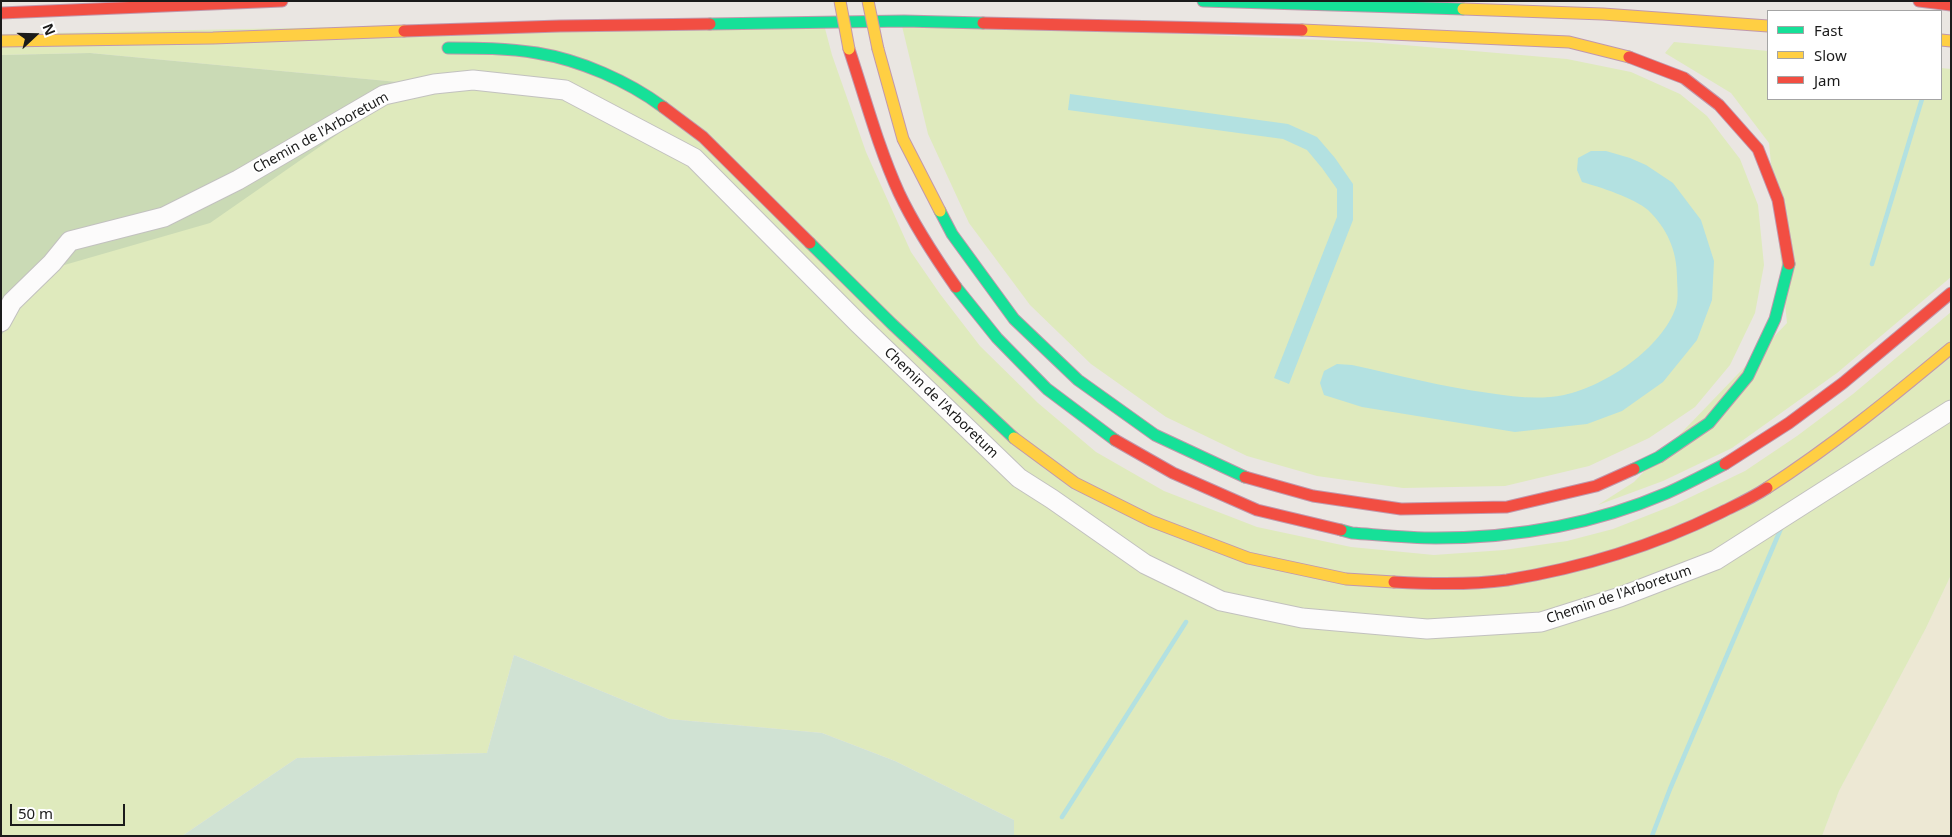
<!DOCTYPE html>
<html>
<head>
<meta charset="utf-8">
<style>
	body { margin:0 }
	#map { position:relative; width:1952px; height:837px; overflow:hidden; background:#eae6e2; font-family:"Noto Sans",sans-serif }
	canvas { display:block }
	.frame { position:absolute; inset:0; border:2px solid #1b1b1b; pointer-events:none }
	.legend { position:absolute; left:1767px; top:10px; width:175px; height:90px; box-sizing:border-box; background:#fff; border:1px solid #a4a4a4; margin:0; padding:6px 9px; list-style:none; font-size:15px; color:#1b1b1b }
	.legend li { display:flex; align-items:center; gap:10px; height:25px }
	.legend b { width:25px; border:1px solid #a4a4a4 }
	.north { position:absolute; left:10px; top:10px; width:50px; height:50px; -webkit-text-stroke:4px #fff; paint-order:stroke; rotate:69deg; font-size:14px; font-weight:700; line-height:20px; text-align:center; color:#1b1b1b }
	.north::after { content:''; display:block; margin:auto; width:18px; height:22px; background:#1b1b1b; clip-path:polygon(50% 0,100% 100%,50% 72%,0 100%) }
	.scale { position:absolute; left:10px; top:804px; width:115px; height:22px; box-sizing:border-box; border:2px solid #1b1b1b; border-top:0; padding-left:6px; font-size:15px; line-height:18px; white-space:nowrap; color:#1b1b1b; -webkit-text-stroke:4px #fff; paint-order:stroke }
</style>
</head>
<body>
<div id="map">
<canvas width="1952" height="837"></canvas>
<div class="frame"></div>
<ul class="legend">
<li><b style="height:6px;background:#16e098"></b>Fast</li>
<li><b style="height:6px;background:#ffcf43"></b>Slow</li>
<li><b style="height:6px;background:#f24e42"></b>Jam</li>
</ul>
<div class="north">N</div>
<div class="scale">50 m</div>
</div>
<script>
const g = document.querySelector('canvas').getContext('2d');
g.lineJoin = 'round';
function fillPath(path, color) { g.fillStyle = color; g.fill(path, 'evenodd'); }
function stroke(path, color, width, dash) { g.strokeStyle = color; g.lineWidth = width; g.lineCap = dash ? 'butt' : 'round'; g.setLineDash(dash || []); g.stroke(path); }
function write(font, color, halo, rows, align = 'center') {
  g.font = font + ' "Noto Sans",sans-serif'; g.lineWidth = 4; g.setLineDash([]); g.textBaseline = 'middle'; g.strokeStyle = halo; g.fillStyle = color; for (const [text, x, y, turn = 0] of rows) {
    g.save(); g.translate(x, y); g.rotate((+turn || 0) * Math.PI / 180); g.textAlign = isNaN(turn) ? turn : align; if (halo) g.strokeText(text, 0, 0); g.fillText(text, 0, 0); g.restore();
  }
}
fillPath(new Path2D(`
	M1951,575V836H1822L1839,791L1926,628Z`), '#ede8d4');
fillPath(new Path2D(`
	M822,17L832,55L866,152L911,252L940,294L980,346L1038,403L1096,452L1164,491L1257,527L1351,547L1434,555L1504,550L1567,541L1613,529L1674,505L1745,471L1797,436L1853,394L1951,312V575L1926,628L1839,791L1822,836H1014V820L895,761L822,733L669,719L514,655L487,753L297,758L182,836H1V336L47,270L418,84L90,53L1,55V34Z
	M901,22L1369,42L1567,59L1631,72L1680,94L1707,116L1740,159L1758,205L1764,265L1755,313L1730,365L1695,407L1649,438L1589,466L1505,486L1403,488L1317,476L1247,456L1166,417L1091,364L1030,305L969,223L928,134Z
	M1674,42L1768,51V99H1941V68L1951,69V277L1837,373L1732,448L1663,481L1598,505L1634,482L1787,323L1769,143L1731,93L1665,53Z`), '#dfeabd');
fillPath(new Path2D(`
	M90,53L419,84L384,102L210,223L47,270L1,336V55Z`), '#cadab5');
fillPath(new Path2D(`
	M514,655L669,719L822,733L895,761L1014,820V836H182L297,758L487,753Z`), '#d0e2d3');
fillPath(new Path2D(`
	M1070,94L1288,124L1317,137L1335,158L1353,184V220L1289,384L1274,378L1337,217V189L1322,168L1307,150L1283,139L1068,110Z
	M1591,151H1606L1630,158L1646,165L1673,183L1701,220L1714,261L1712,300L1697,340L1663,382L1622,411L1587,424L1515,432L1362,407L1324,395L1320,383L1324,371L1337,364L1352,365C1398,375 1443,387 1489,393C1515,397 1539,400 1564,395C1606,386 1662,348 1676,307C1679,298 1677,286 1677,277C1677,251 1667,228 1648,210C1634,198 1600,187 1582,182L1577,170L1578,158Z`), '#b3e1e1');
stroke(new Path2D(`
	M1872,264L1922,99
	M1062,817L1186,622
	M1652,836L1670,789L1782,526`), '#b3e1e1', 4.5);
const street = new Path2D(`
	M1,322L12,302L52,263L70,241L164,217L238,180L384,95L434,84L473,80L565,90L694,158L858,323L1019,478L1052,499L1145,564L1221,601L1302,618L1427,629L1541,622L1620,597L1716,560L1951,410`);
const fast = new Path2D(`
	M1203,1L1463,9
	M710,24L904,21L983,23
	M448,48C478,48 507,48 537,53C580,60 628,81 663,107
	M940,211L952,234L1014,319L1078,380L1155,435L1245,477
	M810,243L892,324L1014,438
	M956,287L997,338L1047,389L1115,440
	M1634,469L1659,457L1709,423L1748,376L1775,319L1789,264
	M1341,530L1352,533C1380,535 1408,538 1436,538C1515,538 1595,524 1667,493C1687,484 1706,474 1725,464`);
const slow = new Path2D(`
	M1463,9L1603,14L1768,26
	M1302,30L1569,42L1629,57
	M1941,40L1951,41
	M1,41L213,38L404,31
	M878,49L903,139L940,211
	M1014,438L1075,483L1151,521L1248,558L1346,579L1394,582
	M1767,488C1832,446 1891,398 1951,348`);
const jam = new Path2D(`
	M1919,1L1951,5
	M1,13L282,1
	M983,23L1302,30
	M404,31L560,26L710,24
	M849,49C865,97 878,147 899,193C915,227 935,257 956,287
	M1629,57L1684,78L1719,105L1758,149L1778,200L1789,264
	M663,107L703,137L810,243
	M1115,440L1173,473L1257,510L1341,530
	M1725,464L1789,423L1843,383L1951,293
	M1245,477L1313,496L1401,509L1507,507L1596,486L1634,469
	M1394,582C1430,584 1471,585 1507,580C1581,568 1653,546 1720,513C1736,505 1752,498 1767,488`);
stroke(street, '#c2c1bf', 21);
stroke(fast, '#c198ac', 13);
stroke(slow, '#c198ac', 13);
stroke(jam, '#c198ac', 13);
stroke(street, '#fcfbfb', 19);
stroke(fast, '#16e098', 11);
stroke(slow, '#ffcf43', 11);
stroke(jam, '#f24e42', 11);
const slowBridge = new Path2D(`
	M840,1L849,49
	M868,1L878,49`);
stroke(slowBridge, '#c198ac', 13, []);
stroke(slowBridge, '#ffcf43', 11);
write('14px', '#1b1b1b', '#fff', [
	["Chemin de l'Arboretum",321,133,-29],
	["Chemin de l'Arboretum",941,403,44],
	["Chemin de l'Arboretum",1619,595,-19]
]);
</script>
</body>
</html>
